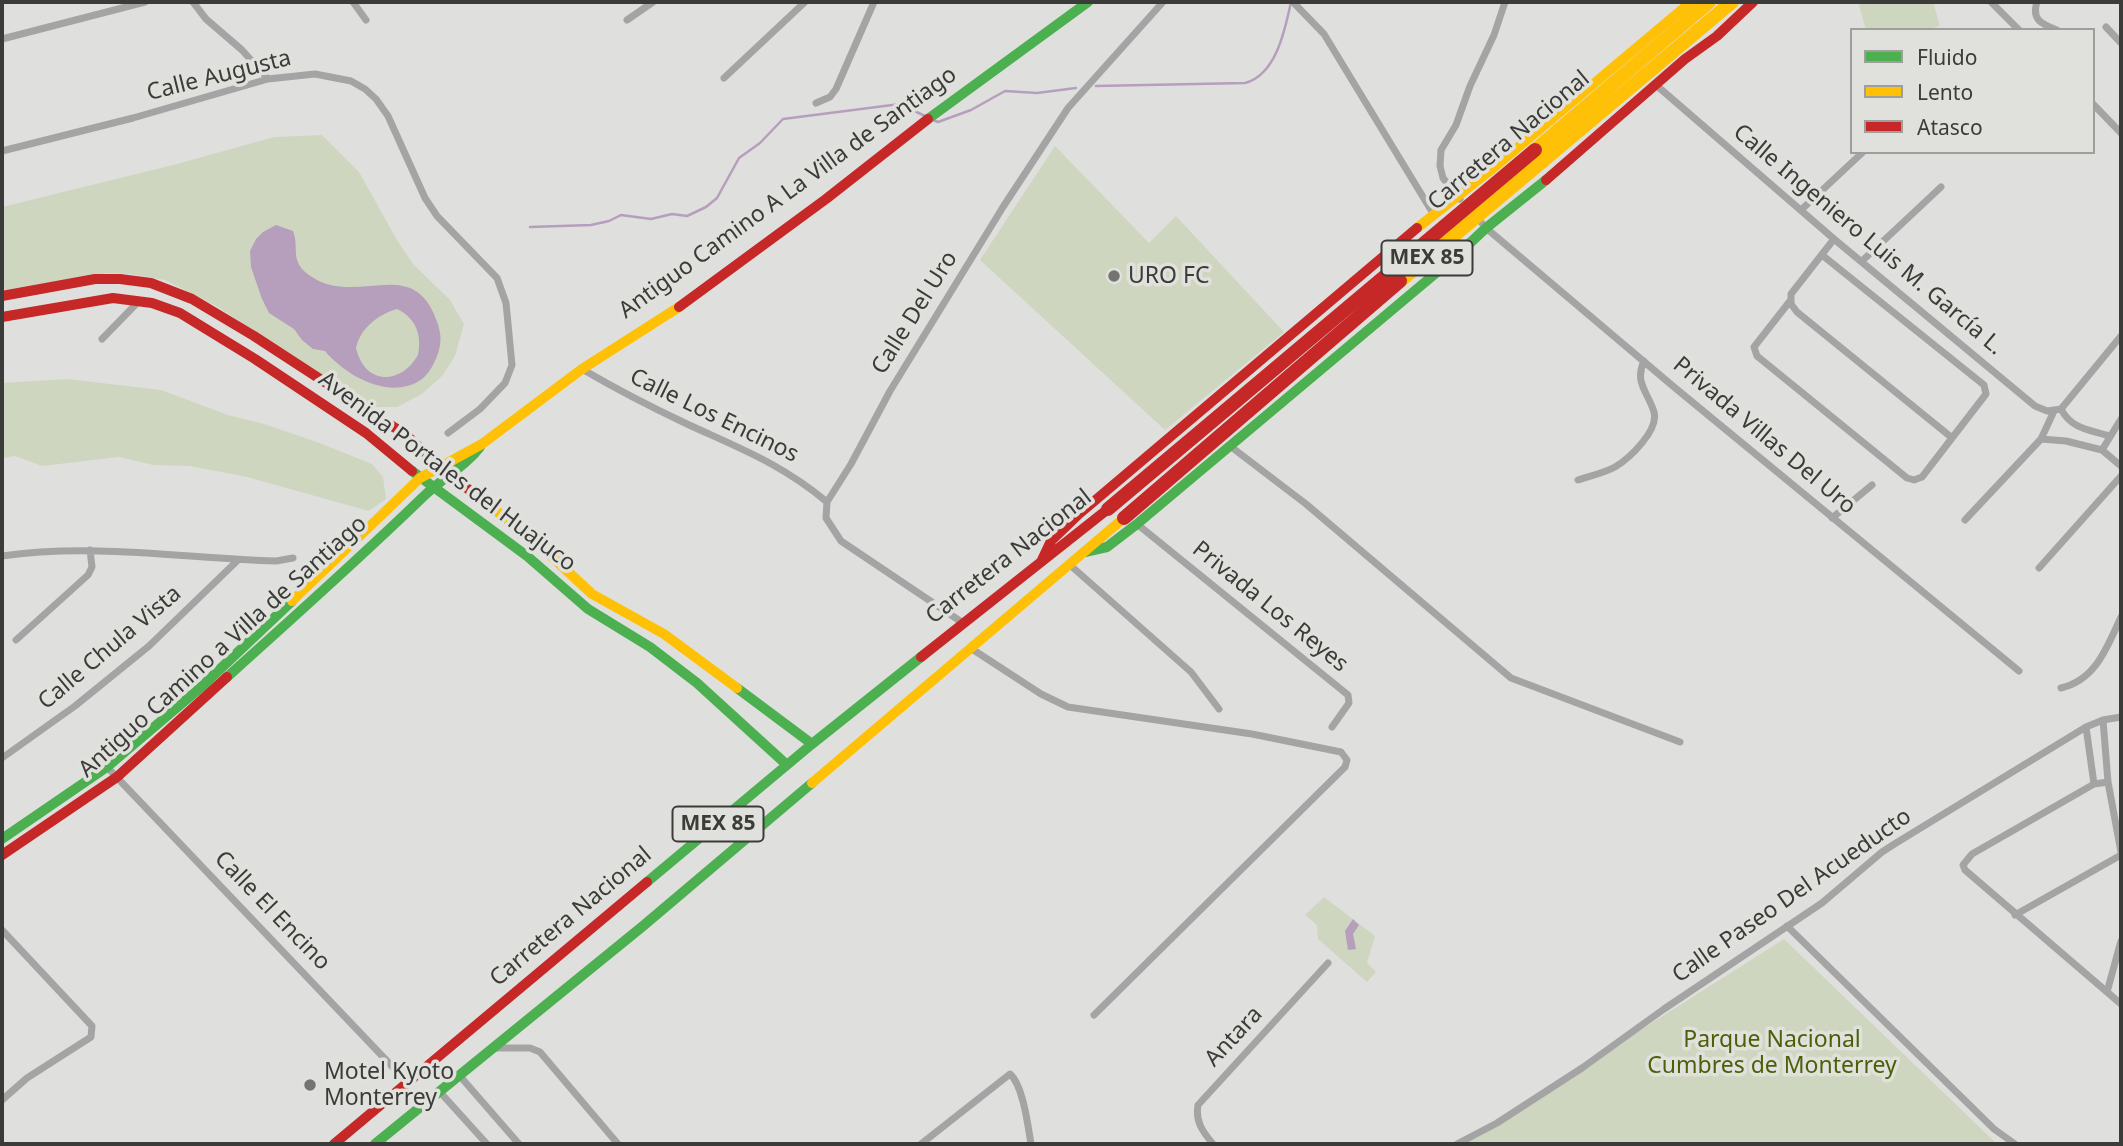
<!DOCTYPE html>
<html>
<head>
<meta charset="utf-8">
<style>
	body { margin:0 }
	#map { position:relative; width:2123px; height:1146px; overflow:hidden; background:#dfe0dd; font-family:"Noto Sans",sans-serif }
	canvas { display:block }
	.frame { position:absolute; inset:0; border:4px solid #3b3c3a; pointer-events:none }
	.legend { position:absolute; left:1850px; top:28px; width:245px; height:126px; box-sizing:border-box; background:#e0e1dc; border:2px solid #9e9f9b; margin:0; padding:9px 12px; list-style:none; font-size:21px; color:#3b3c3a }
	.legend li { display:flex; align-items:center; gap:14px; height:35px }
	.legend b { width:35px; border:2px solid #9e9f9b }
</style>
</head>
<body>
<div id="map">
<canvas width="2123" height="1146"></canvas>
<div class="frame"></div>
<ul class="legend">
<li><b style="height:9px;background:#4caf50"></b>Fluido</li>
<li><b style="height:9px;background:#ffc107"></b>Lento</li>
<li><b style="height:9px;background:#c62828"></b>Atasco</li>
</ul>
</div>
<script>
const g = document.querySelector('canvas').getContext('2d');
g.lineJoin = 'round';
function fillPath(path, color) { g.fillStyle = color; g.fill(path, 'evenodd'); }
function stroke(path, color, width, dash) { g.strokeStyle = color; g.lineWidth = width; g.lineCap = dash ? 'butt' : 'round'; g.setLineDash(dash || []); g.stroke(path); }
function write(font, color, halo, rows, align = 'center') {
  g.font = font + ' "Noto Sans",sans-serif'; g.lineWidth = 7; g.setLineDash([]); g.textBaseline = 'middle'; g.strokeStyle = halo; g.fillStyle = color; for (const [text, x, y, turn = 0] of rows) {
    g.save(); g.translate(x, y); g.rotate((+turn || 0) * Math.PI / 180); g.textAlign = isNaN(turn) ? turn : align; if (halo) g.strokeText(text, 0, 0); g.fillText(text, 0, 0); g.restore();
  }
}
fillPath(new Path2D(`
	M1858,2H1933L1940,26L1924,30H1866Z
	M322,135L359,172L397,240L413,264L450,300L464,324L455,356L442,376L422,394L397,407H369L218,307L165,280L130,274L108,273L2,292V207L177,164L274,137Z
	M1055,146L1149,243L1176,216L1284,332L1165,430L980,260Z
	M67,379L161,390L228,415L264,424L317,442L372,464L383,477L386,499L369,511L247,477L190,466L153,465L119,457L42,466L15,456L2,458V383Z
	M1324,897L1375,936L1367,963L1376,972L1367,982L1318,939L1317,925L1305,915Z
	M1784,939L1997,1144H1461Z`), '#ced6bf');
fillPath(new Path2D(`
	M276,225L293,231C300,249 288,262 312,277C356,306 409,257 434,314C438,324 442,334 440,345C438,357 430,375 419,381C388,400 345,375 325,351L313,349L302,340L294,329L269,313L262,299L251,267L250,251L256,239L263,232ZM397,309C416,318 422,335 418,355C401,385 365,386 356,348C360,328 379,314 397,309Z
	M1353,919L1359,925L1353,934L1356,949L1348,950L1345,931Z`), '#b69ebd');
stroke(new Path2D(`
	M1096,86L1245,83C1276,75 1285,30 1291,2
	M933,120L938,122L971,110L1005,91L1037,93L1076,88
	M530,227L591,225L609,221L621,215L651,219L672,214L687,216L706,207L717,198L739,158L760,143L783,119L900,104L927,117`), '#b69ebd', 2.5);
stroke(new Path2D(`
	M193,2L206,19L242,50L268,79
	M353,2L366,20
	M1293,2L1324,34L1434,215
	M1991,2L2019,30
	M2037,2C2031,20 2042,24 2057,30
	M627,20L653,2
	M2106,27L2121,43
	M2,39L145,2
	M724,78L805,2
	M1656,85L1834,239L2035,406L2047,411L2061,409
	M816,103L830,97L836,89L874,2
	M2093,104L2121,133
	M2,151L133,118L268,79L315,74L351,81L365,89L376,99L388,116L425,198L437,216L497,278L506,303L512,365L505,383L480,409L448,433
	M1460,199L1443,178L1440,166L1441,150L1456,125L1470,86L1494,35L1505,2
	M1801,210L1863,152
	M1475,215L1486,228L1674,387L2019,671
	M1834,239L1791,294V304L1797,312L1951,437
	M1862,261L1941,187
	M1790,301L1754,347L1757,356L1907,478L1914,480L1922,477L1986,394L1984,385L1822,255
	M102,339L138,302
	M582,369C616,389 651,407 687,424C739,448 782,464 827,502
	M2061,409L2121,336
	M2061,409C2071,429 2090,430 2110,436
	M2041,439L2066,441L2102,450L2121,466
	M1230,446L1306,504L1511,678L1680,742
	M2102,450L2121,419
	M1578,480C1590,476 1604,473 1615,467C1630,458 1659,430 1654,412C1648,392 1634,383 1644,361
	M1832,518L1872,485
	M1965,520L2041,439L2054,411
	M1137,524L1348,695L1349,703L1332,727
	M2,556C92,543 185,558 276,561L293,558
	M1070,565L1191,672L1219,709
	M2039,568L2121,476
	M963,623L841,541L826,518L827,502L851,464L890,391L1003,207L1068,108L1163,2
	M16,640L88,575L92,567L90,550
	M972,649L1041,694L1068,707L1252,734L1341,752L1347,760L1345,767L1094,1015
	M2061,688C2096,680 2107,647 2121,617
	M2103,720L2108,782L2121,852
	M2086,727L2094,784
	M2,758L75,706L149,646L238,560
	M107,767L407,1082
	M2108,782L2094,784L1972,854L1963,865L1965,870L2121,1004
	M2015,915L2121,855
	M1787,926L1994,1129L2015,1144
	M2,930L92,1026L91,1037L27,1078L2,1100
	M2107,992L2121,941
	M496,1048H530L540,1052L618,1144
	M459,1075L519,1144
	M439,1091L487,1144
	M921,1144L1010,1074C1023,1085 1028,1126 1031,1144
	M1213,1144C1203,1132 1195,1122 1198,1105L1328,963
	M1457,1144L1497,1123L1582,1068L1664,1009L1822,903L1882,852L1896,843L2086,727L2103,720L2121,717`), '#a5a4a5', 7);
stroke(new Path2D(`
	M928,119L1088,2
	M412,471L527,556L588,609L650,647L697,683L787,765
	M1085,552L1107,547L1137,524L1455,257L1486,228L1546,180
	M227,677C294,617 360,558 424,496C442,478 465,467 480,447
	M737,688L812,744
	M2,839L107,767L200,688L292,601
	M647,882L812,744L921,657
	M375,1144L643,926L812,783`), '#4caf50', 10);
stroke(new Path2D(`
	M1417,228L1497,165L1691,2
	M480,498L537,543L592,594L664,634L737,688
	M292,601L420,478L482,444L582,369L679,307
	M812,783L1124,518`), '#ffc107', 10);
stroke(new Path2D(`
	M1546,180L1685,59L1717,36L1753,2
	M2,296L95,279H120L151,283L192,299L254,336L406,435L448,474L480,498
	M679,307L826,199L928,119
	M2,317L113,298L152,303L180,313L255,359L366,433L412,471
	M1042,560L1051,541L1079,514L1417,228
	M921,657L1108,509
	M2,855L117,777L227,677
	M334,1144L647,882`), '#c62828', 10);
stroke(new Path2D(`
	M1535,150L1709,2
	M1400,281L1732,2`), '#ffc107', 14);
stroke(new Path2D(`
	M1108,509L1535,150
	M1124,518L1400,281`), '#c62828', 14);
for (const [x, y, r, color] of [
	[1114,276,7,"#747573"],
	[310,1085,7,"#747573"]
]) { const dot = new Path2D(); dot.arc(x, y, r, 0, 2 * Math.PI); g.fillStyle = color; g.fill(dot); stroke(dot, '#e0e1dc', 2.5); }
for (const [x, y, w] of [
	[1427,258,91],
	[718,824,91]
]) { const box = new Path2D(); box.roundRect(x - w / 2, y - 17.5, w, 35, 5); g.fillStyle = '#e0e1dc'; g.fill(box); stroke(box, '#3b3c3a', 2); }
write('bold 21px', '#3b3c3a', null, [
	["MEX 85",1427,258],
	["MEX 85",718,824]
]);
write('23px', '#3b3c3a', '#e0e1dc', [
	["Calle Augusta",219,76,-14],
	["Carretera Nacional",1509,141,-40],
	["Antiguo Camino A La Villa de Santiago",788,193,-36],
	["Calle Ingeniero Luis M. García L.",1868,240,40],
	["Calle Del Uro",915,313,-58],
	["Calle Los Encinos",714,416,26],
	["Privada Villas Del Uro",1764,436,40],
	["Avenida Portales del Huajuco",447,472,37],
	["Carretera Nacional",1009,557,-38],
	["Privada Los Reyes",1270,607,39],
	["Antiguo Camino a Villa de Santiago",223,647,-42],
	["Calle Chula Vista",110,648,-40],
	["Calle Paseo Del Acueducto",1792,896,-35],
	["Calle El Encino",272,911,46],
	["Carretera Nacional",571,917,-40],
	["Antara",1234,1037,-47]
]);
write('23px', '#3b3c3a', '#e0e1dc', [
	["URO FC",1128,276],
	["Motel Kyoto",324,1072],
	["Monterrey",324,1098]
], 'left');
write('23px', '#4d6008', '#e0e1dc', [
	["Parque Nacional",1772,1040],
	["Cumbres de Monterrey",1772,1066]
]);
</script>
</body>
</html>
